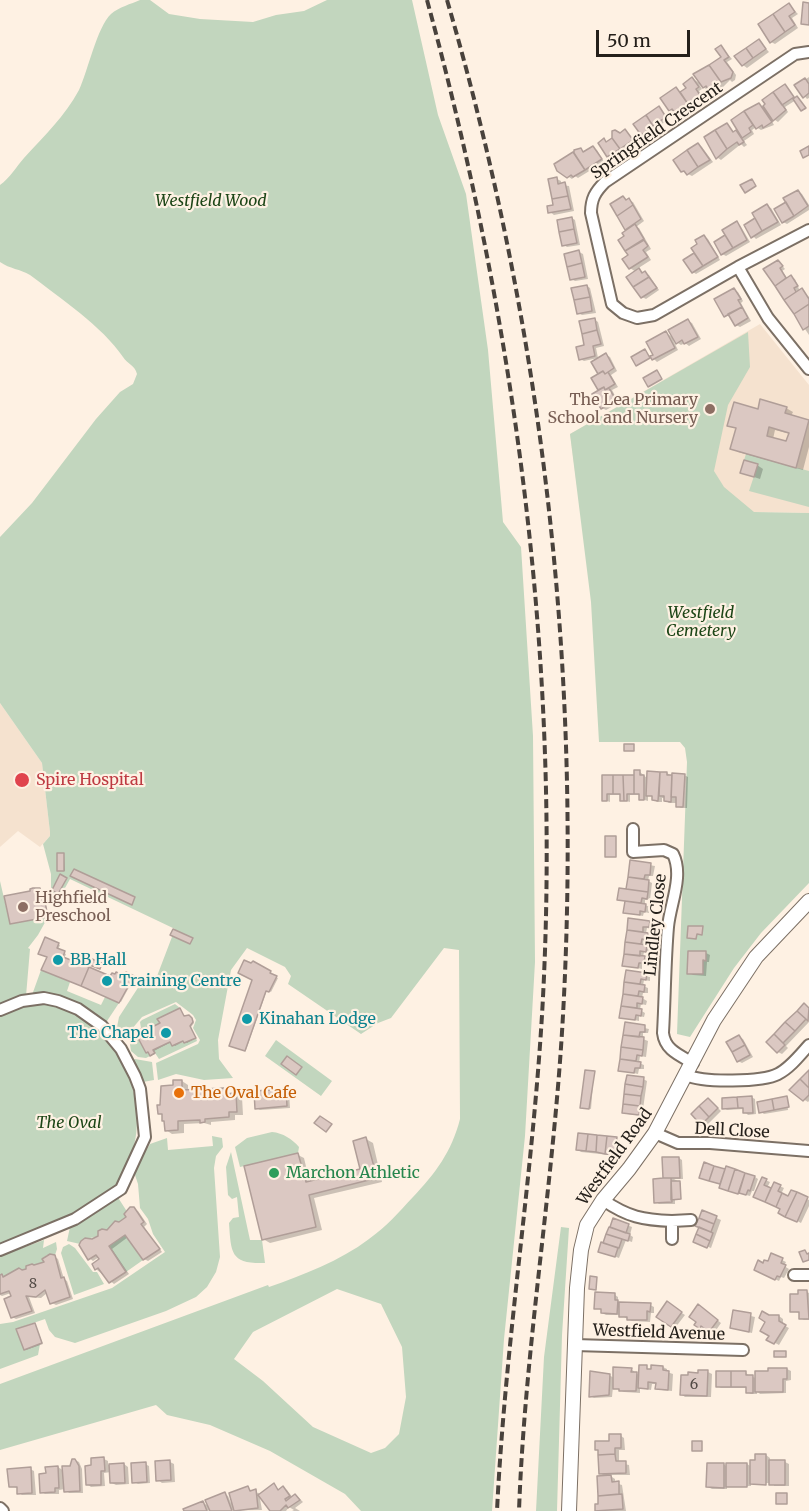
<!DOCTYPE html>
<html>
<head>
<meta charset="utf-8">
<style>
	body { margin:0 }
	#map { position:relative; width:809px; height:1511px; overflow:hidden; background:#fef1e3; font-family:Merriweather,serif }
	canvas { display:block }
	.scale { position:absolute; left:596px; top:30px; width:94px; height:27px; box-sizing:border-box; border:3px solid #25201b; border-top:0; padding-left:8px; font-size:18px; line-height:21px; white-space:nowrap; color:#25201b; -webkit-text-stroke:4px #fef1e3; paint-order:stroke }
</style>
</head>
<body>
<div id="map">
<canvas width="809" height="1511"></canvas>
<div class="scale">50 m</div>
</div>
<script>
const g = document.querySelector('canvas').getContext('2d');
g.lineJoin = 'round';
function fillPath(path, color) { g.fillStyle = color; g.fill(path, 'evenodd'); }
function stroke(path, color, width, dash) { g.strokeStyle = color; g.lineWidth = width; g.lineCap = dash ? 'butt' : 'round'; g.setLineDash(dash || []); g.stroke(path); }
function write(font, color, halo, rows, align = 'center') {
  g.font = font + ' Merriweather,serif'; g.lineWidth = 4.5; g.setLineDash([]); g.textBaseline = 'middle'; g.strokeStyle = halo; g.fillStyle = color; for (const [text, x, y, turn = 0] of rows) {
    g.save(); g.translate(x, y); g.rotate((+turn || 0) * Math.PI / 180); g.textAlign = isNaN(turn) ? turn : align; if (halo) g.strokeText(text, 0, 0); g.fillText(text, 0, 0); g.restore();
  }
}
fillPath(new Path2D(`
	M760,324L809,385V513L580,509L570,434Z
	M0,703L42,763L50,832V836L40,847L18,831L0,847Z`), '#f5e2cf');
fillPath(new Path2D(`
	M140,0H150L169,14L200,19L253,22L276,15L304,11L327,0H412L438,115L466,194L488,350L503,522L521,547L533,736L535,962L525,1136L504,1339L492,1511H361L345,1494L270,1451L210,1425L167,1415L156,1405L0,1450V1384L268,1285L269,1287C303,1275 340,1261 369,1239C386,1227 399,1212 413,1197C435,1174 452,1151 460,1119L459,950L444,948L391,1018L378,1023L361,1034L288,984L291,976L285,967L247,948L231,970L218,1040L219,1059L233,1078L204,1080L176,1074L158,1080L156,1063L198,1044L200,1040L193,1028L196,1020L193,1015L176,1002L142,1017L121,1042L117,1027L119,1017L143,980L154,984L175,929L70,879L60,897L51,892V874L43,844L50,836V832L42,763L0,703V537L32,503L96,419L120,392L133,384L137,374C135,365 127,364 123,357C102,326 60,298 30,275C20,269 10,269 0,262V185C10,178 16,167 24,158C44,136 65,116 79,90C88,71 97,27 111,14C119,7 131,4 140,0ZM337,1289L381,1304L402,1347L406,1397L399,1434L385,1448L371,1453L313,1427L263,1381L234,1359L253,1332Z
	M748,332L750,367L728,405L714,471L724,487L754,512L809,513V883L761,933L734,968L690,1037L677,1034L687,762L685,748L680,742H599L591,602L570,434Z
	M746,454L809,471V507L749,491L758,464L744,460Z
	M0,881L10,924L48,917L38,935L28,948L30,949L26,996L0,1006Z
	M41,970L70,982L67,991L101,1005L105,997L119,1003L107,1021H103L32,995Z
	M42,1002C114,1012 157,1100 128,1164C125,1172 120,1182 114,1188C110,1192 104,1195 99,1199C90,1204 82,1212 73,1217C49,1228 24,1236 0,1245V1015L32,1003Z
	M175,1004L180,1008L157,1019L160,1023L144,1031L141,1028L140,1022L142,1020Z
	M138,1031L140,1034L137,1036L146,1053L148,1052L150,1056L146,1058L138,1057L131,1051L129,1038Z
	M196,1038L197,1041L159,1059L153,1050L170,1042L172,1046Z
	M276,1040L332,1081L321,1096L265,1056Z
	M135,1059L152,1062L154,1080L143,1082L132,1061Z
	M272,1132C283,1133 292,1139 299,1147L298,1153L240,1167L235,1147L247,1138Z
	M212,1136L222,1138L223,1147L216,1156L214,1168L220,1257L216,1272L207,1287L196,1297L166,1311L75,1343L55,1337L49,1330L45,1319L16,1329L24,1350L40,1344L38,1355L0,1369V1324L13,1322L112,1288L165,1252L153,1234L148,1219L140,1208L138,1184L135,1175L136,1167L150,1144L167,1138L168,1150L213,1146Z
	M231,1152L250,1240H262L265,1263C231,1264 231,1254 229,1223L233,1218L239,1217L237,1197L232,1199L228,1195L226,1167Z
	M117,1196L126,1210V1217L119,1222L115,1221L107,1230L102,1229L98,1231V1236C92,1239 86,1237 81,1241L80,1244L67,1241L70,1227Z
	M561,1227L569,1228L562,1335L557,1511H536L544,1357Z
	M125,1235L143,1260L126,1272L109,1246Z
	M44,1240L43,1248L56,1242L57,1249L55,1255H47L42,1259L44,1262L34,1265L32,1264L27,1266L26,1269L22,1270L19,1269L3,1277L2,1274L0,1275V1254L14,1251Z
	M69,1244L75,1248L93,1272H97L104,1284L74,1295L61,1253L63,1247Z`), '#c2d6be');
fillPath(new Path2D(`
	M789,5L798,14L792,18L798,28L775,44L771,42Z
	M759,41L769,52L747,68L743,65Z
	M721,47L732,59L727,62L736,75L735,80L732,82L730,80L720,90L716,88L713,90L709,88L707,90L699,84L702,89L699,91L703,97L680,114L670,110L676,89L682,93L688,89L693,79L701,84L723,58Z
	M809,77V98L807,99L796,86Z
	M785,86L796,99L799,98L806,109L802,110L796,100L785,107L788,112L778,122L769,116L774,125L761,130L756,127L752,130L754,134L744,141L747,145L744,147L741,144L721,160L718,158L706,138L727,124L735,133L739,130L733,121L759,105L763,107Z
	M659,108L669,119L646,136L642,134Z
	M625,131L635,142L612,158L608,156L604,140L608,142Z
	M699,144L702,147L713,162L692,176L682,171Z
	M593,148L597,150L604,162L578,178L575,176L572,179L558,170L573,154L576,155L581,150L585,152Z
	M557,179L561,181V185L569,186L574,211L554,215L550,212L555,206Z
	M798,191L802,194L809,205V210L787,224L783,222L788,203Z
	M623,198L633,202L644,221L636,227L639,228L651,249L646,252L651,260L637,269L649,275L659,290L646,299L642,297L636,272L630,268V256L620,241L629,230L626,229Z
	M767,206L771,208L781,225L756,239L753,236L757,219Z
	M572,218L575,220L580,245L567,247L564,245Z
	M737,223L740,225L750,242L726,256L722,254L716,243L727,236Z
	M704,236L708,239L720,260L696,274L693,272L686,260L696,253Z
	M579,252L583,254L588,279L575,281L571,279Z
	M778,261L785,269L782,271L788,279L791,277L795,279L799,289L809,297V335L765,270Z
	M587,286L590,288L596,313L582,315L578,313Z
	M734,290L738,292L743,301L741,303L751,321L740,327L736,325L731,317L725,315Z
	M594,319L598,322L604,346L596,348L598,358L584,361L580,359Z
	M688,321L692,323L701,339L689,346L685,343L681,345L673,340L678,350L657,362L652,357L637,364L655,355L666,333L674,338Z
	M606,355L610,357L617,371L611,375L618,387L612,390L619,403L606,410L602,408L600,391L593,379L600,375Z
	M786,408L793,412L791,416L809,421V447L803,470L738,452L732,448L737,429L729,425L759,410ZM775,430L790,434L787,443L773,439Z
	M757,465L763,469L760,479L742,473Z
	M640,772L648,779V773H667L673,777L684,775L688,777L687,808H681L677,806L678,803H669L666,801V798H662V802H657L654,800V797L648,795V801L641,799L640,795H630V802L622,800V795H610V802L604,800V777H635Z
	M64,855L65,871H60Z
	M631,862L655,866L653,876H649L648,881L652,883L650,900H645V905L650,907L649,913L644,912L643,916L625,912L626,902L619,899L627,891Z
	M40,890L42,893H47V896L44,897L48,917L11,923Z
	M629,920L653,924L652,929L647,928L646,933L651,936V941H645V946L650,948L649,953L644,952L643,957L648,960V965L642,964V969L624,965Z
	M46,939L60,945L58,950L66,954L64,959L111,978L125,977L127,974L134,978L121,1002L43,970L48,957Z
	M706,953L710,955L709,962H707L706,976L693,975L689,973Z
	M253,963L272,973L270,975L278,978L271,992L267,990L246,1050L231,1045L253,979Z
	M627,972L650,977V981L644,980L643,986L648,988V993H643L642,998L647,1001L646,1005L641,1004L640,1010L645,1013L644,1017L639,1016V1021L621,1017Z
	M808,1007L809,1022L786,1046L788,1048L782,1054L778,1052L768,1042Z
	M181,1011L185,1017L193,1020L194,1023L191,1027L196,1038L187,1043L185,1041L175,1046L171,1042L154,1051L155,1054L153,1055L147,1052L143,1030L145,1033Z
	M626,1024L649,1029L648,1033H643V1039L648,1041L646,1057L640,1056L639,1063L644,1065V1069H639L638,1074L620,1070Z
	M739,1037L743,1039L753,1057L742,1063L738,1061Z
	M594,1072L591,1109L583,1107Z
	M809,1072V1101L808,1102L803,1099Z
	M643,1079L647,1081L642,1116L627,1114L623,1112Z
	M182,1081L188,1085V1091L224,1089L230,1093V1095L236,1094L242,1097L243,1115H235V1120L211,1122V1125L204,1123L184,1124V1133L172,1134L166,1130L163,1115L159,1113L175,1087Z
	M285,1091L289,1093L290,1108L260,1110L256,1108Z
	M751,1097L755,1099L756,1114L748,1115L745,1112L744,1109L727,1110L724,1108Z
	M787,1097L788,1110L764,1114L761,1112Z
	M712,1102L721,1111L706,1126L702,1124Z
	M746,1129L753,1135L750,1137L744,1131Z
	M366,1139L373,1143L382,1182L314,1198L322,1230L270,1243L263,1239L298,1155L304,1158L310,1183L362,1170Z
	M616,1139L620,1141L619,1156L581,1152L578,1149Z
	M679,1158L682,1160L683,1179H674L681,1183V1199L675,1200V1204H659L656,1202L664,1180Z
	M705,1164L755,1177L758,1179L754,1191H752L750,1196L724,1189L721,1185L704,1179Z
	M763,1179L770,1182L767,1188L772,1190L775,1184L784,1188L781,1194L789,1198L792,1192L809,1200V1206L801,1223L780,1212L782,1209L759,1198Z
	M134,1209L138,1211L147,1224L144,1227L162,1252L148,1261L144,1259L128,1237L112,1249L129,1274L114,1284L96,1269L101,1260L99,1257L93,1261L89,1258L93,1241L128,1217Z
	M703,1212L721,1220L711,1248L698,1243Z
	M614,1220L632,1227L630,1235L633,1237L632,1242L626,1240L619,1258L600,1251Z
	M772,1255L786,1262L784,1266L789,1269L784,1278L781,1277L779,1281L759,1272L764,1265L768,1263Z
	M54,1256L58,1259L64,1279L67,1281L73,1299L56,1305L52,1303L47,1293L41,1298L29,1297L35,1313L16,1319L12,1317L13,1297L11,1293L2,1296L0,1295V1275L5,1278L46,1263Z
	M807,1292L809,1293V1320H804L800,1318V1313L791,1311Z
	M615,1295L618,1297V1302L621,1304L650,1305L654,1307V1313H651L650,1322L632,1321L620,1315H606L602,1313V1310L596,1308Z
	M671,1306L685,1315L675,1328L672,1326Z
	M702,1308L721,1323L714,1333L696,1324Z
	M734,1312L755,1317L752,1333L731,1328Z
	M779,1316L783,1319V1325L789,1328L779,1345L768,1339L771,1336L769,1317Z
	M35,1324L43,1344L26,1350L25,1349Z
	M641,1367L652,1370L663,1367L667,1369V1372L673,1374L672,1391L661,1390L657,1388V1384H652L651,1390L640,1388V1393L624,1392L613,1387L612,1397L594,1398L590,1396L609,1375L614,1378L631,1369L640,1376Z
	M787,1369L791,1371V1380L786,1381V1393L760,1394L757,1391V1394H751L747,1392V1388H721L717,1386L745,1372L749,1376L756,1378Z
	M708,1372L712,1374L711,1397H685L681,1394L700,1374Z
	M621,1436L624,1438L625,1450H619V1463L629,1465L630,1475H609L615,1479V1483L622,1485L626,1511H597L596,1505H600L598,1477H606L600,1473V1451L597,1449Z
	M757,1455H766L770,1458V1462H785L789,1464V1486H774V1483H754V1485L751,1483V1486H730V1487L727,1486V1489H712L708,1487L723,1464L728,1467L747,1464L752,1467L757,1462Z
	M104,1459L108,1461V1465L124,1464L128,1467L129,1484L116,1485L112,1483L111,1472L104,1473L105,1486L91,1487L87,1484L93,1467Z
	M75,1460L79,1462L82,1469L83,1493H69L65,1489L59,1490V1494H45L41,1492L47,1475L58,1467L64,1471L71,1468V1462Z
	M170,1462L174,1464L175,1482L162,1483L158,1480Z
	M145,1464L149,1466L150,1483L138,1484L134,1482Z
	M30,1469L34,1471L36,1495H22L19,1493L18,1488L10,1486Z
	M274,1485L280,1491L283,1488L287,1490L293,1498L296,1495L303,1502L295,1508L300,1511H292L294,1510L289,1507L286,1511H272Z
	M248,1488L253,1492L259,1493L262,1510L185,1511L203,1503L209,1506L225,1494L228,1496L231,1503H233Z`), '#0003');
const building = new Path2D(`
	M803,2L809,3V25L801,24Z
	M789,3L795,12L789,16L795,25L785,32L773,14Z
	M773,14L785,32L770,43L758,24Z
	M759,39L766,49L753,58L746,48Z
	M721,45L729,57L724,60L733,72L731,78L721,82L709,65L721,57L715,49Z
	M746,48L753,58L742,66L734,56Z
	M709,65L721,82L715,89L713,86L708,89L706,86L703,88L693,74Z
	M692,77L699,87L696,89L700,95L688,104L680,92L686,88L683,84Z
	M805,78L809,84V93L803,98L794,85Z
	M785,84L794,97L782,105L773,92Z
	M676,87L688,104L675,113L672,109L669,111L660,98Z
	M773,92L786,110L773,121L763,106L765,104L762,100Z
	M797,96L806,108L801,111L793,99Z
	M759,103L772,122L763,128L762,125L756,129L744,111Z
	M659,106L666,117L653,126L646,115Z
	M744,111L753,125L749,128L751,132L742,138L731,120Z
	M646,115L653,126L641,135L633,124Z
	M727,123L733,132L736,130L744,142L739,145L737,142L727,149L715,130Z
	M625,129L633,140L620,149L612,138V131L615,130L620,133Z
	M715,130L727,149L716,159L704,137Z
	M604,138L606,142L612,138L620,149L607,157L598,143Z
	M698,143L710,160L698,167L687,150Z
	M593,146L602,159L585,170L574,153V150L581,148L583,152Z
	M809,146V155L803,158L800,151Z
	M687,150L698,167L687,175L684,171L681,172L673,160Z
	M573,152L585,170L573,177L571,175L567,178L557,171L554,164Z
	M557,177L558,184L565,182L568,196L552,199L548,179Z
	M752,179L756,186L745,193L740,185Z
	M798,190L808,206L794,216L783,198Z
	M568,196L571,209L548,213L547,206L553,205L552,199Z
	M623,196L626,200L629,198L633,205L617,216L610,204Z
	M786,202L794,216L782,223L774,209Z
	M767,204L778,222L762,231L752,213Z
	M633,205L641,219L625,230L617,216Z
	M572,217L574,229L559,232L557,220Z
	M755,218L762,231L751,238L744,225Z
	M737,221L747,240L733,248L722,230Z
	M635,224L644,239L625,251L618,240L624,236L622,233Z
	M574,229L577,243L562,246L559,232Z
	M704,235L718,257L703,266L691,248L697,244L695,240Z
	M725,235L733,248L721,255L714,242Z
	M644,240L648,246L643,250L648,257L629,269L622,259L628,255L625,251Z
	M579,250L582,263L567,267L564,254Z
	M694,253L703,266L692,273L683,260Z
	M778,260L783,266L780,268L786,278L775,286L763,269Z
	M582,263L585,277L570,280L567,267Z
	M639,268L642,273L645,271L649,277L633,287L626,277Z
	M791,275L798,286L794,288L796,292L784,300L775,286Z
	M649,277L657,288L641,298L633,287Z
	M587,285L590,297L574,300L571,288Z
	M734,288L741,299L738,300L742,307L724,317L714,299Z
	M802,288L809,299V304L794,314L784,300Z
	M590,297L592,311L577,314L574,300Z
	M809,304V326L803,330L794,314Z
	M742,307L748,318L735,326L728,314Z
	M595,318L597,330L582,334L579,321Z
	M688,319L698,337L684,344L682,340L676,344L668,330Z
	M597,330L601,344L593,346L595,356L579,360L576,347L584,345L582,334Z
	M666,331L675,348L652,360L650,356L653,355L646,342Z
	M645,349L650,358L636,366L631,357Z
	M606,353L614,368L605,374L603,371L598,374L591,362Z
	M657,370L662,379L648,387L643,378Z
	M603,371L605,374L608,372L615,384L605,390L604,387L598,390L591,378Z
	M604,387L605,390L609,388L616,400L601,409L592,394Z
	M760,399L787,407L785,413L809,420L796,468L730,449L736,428L727,426L734,402L758,409ZM769,427L789,433L786,441L767,436Z
	M744,460L758,464L754,477L740,473Z
	M624,744H634V751H624Z
	M634,770H640V775H644V800H639V794H634Z
	M647,771L660,772L658,801L652,800V796H646Z
	M660,772H667V775H672L671,802L664,801V796H659Z
	M672,773L685,774L683,807H676V797H671Z
	M602,775H613V794H607V801H602Z
	M613,775H623L624,801H620V794H613Z
	M623,775H634V794H627V801H624Z
	M605,836H616V857H605Z
	M57,853H64V871H57Z
	M630,860L651,863L650,875H645L644,879L628,877Z
	M74,869L135,897L132,905L70,876Z
	M60,874L67,878L58,894L52,890Z
	M628,877L649,880L648,892L626,889Z
	M33,888H40L41,891L46,890L47,896L44,897L48,917L10,924L4,896L30,891V889Z
	M619,888L648,892L647,899L642,898L641,903L617,900Z
	M625,901L646,904L645,912L640,911V915L623,913Z
	M628,918L650,921L649,927H643V932L627,930Z
	M688,926H703L702,935L697,934L696,939L687,938Z
	M173,929L193,938L190,944L170,935Z
	M627,930L648,933L647,940L642,939L641,944L625,942Z
	M45,937L59,943L57,948L65,951L63,957L89,967L81,986L41,970L47,957L38,954Z
	M625,942L647,945L646,952L640,951V956L624,954Z
	M688,951H706V961L703,960V974H687Z
	M624,954L645,956L644,963H639L638,968L622,966Z
	M82,955L102,963L100,969L79,961Z
	M244,960L251,963L253,961L271,971L270,973L277,976L269,992L266,991L245,1051L229,1046L252,980L238,973Z
	M89,967L110,976L112,973L115,974L116,972L125,976L126,972L134,976L119,1003L81,986Z
	M626,970L647,973L646,980L641,979L640,984L624,982Z
	M624,982L645,985L644,992L639,991L638,996L623,994Z
	M623,994L643,997L642,1004L637,1003V1008L621,1006Z
	M804,1003L809,1008L808,1021L797,1011Z
	M621,1006L642,1009L641,1016L636,1015L635,1020L619,1018Z
	M180,1008L184,1016L189,1015L192,1018L193,1022L190,1026L196,1038L184,1043L183,1041L172,1046L170,1042L153,1050L155,1053L150,1056L148,1052L146,1053L137,1036L140,1034L138,1031L143,1028L144,1031L160,1023L157,1019Z
	M797,1011L806,1019L795,1031L785,1022Z
	M625,1022L645,1025V1032H640L639,1037L623,1035Z
	M785,1022L795,1031L783,1043L774,1034Z
	M774,1034L785,1045L777,1053L766,1042Z
	M623,1035L644,1037L643,1050L621,1047Z
	M739,1035L745,1045L732,1052L726,1042Z
	M745,1045L750,1055L737,1062L732,1052Z
	M621,1047L643,1050L642,1056L637,1055L636,1061L620,1059Z
	M287,1056L302,1067L296,1075L281,1064Z
	M620,1059L641,1062L640,1068H635L634,1073L618,1071Z
	M585,1070L595,1071L589,1109L580,1108Z
	M809,1070V1087H808L800,1079Z
	M627,1075L644,1077L643,1087L625,1084Z
	M800,1079L809,1088V1095L803,1101L789,1090Z
	M173,1080H182V1090L224,1088L225,1095L236,1092L237,1112H229V1117L205,1119V1122L200,1123V1120L178,1121V1130L165,1131L164,1121H162V1114H158L157,1105H160L161,1086L173,1085Z
	M625,1084L643,1087L641,1096L624,1094Z
	M286,1089L287,1106L255,1109L254,1091Z
	M624,1094L641,1096L640,1106L623,1104Z
	M752,1096L753,1113H743V1108H738L737,1097Z
	M787,1096L789,1107L774,1110L772,1099Z
	M737,1097L738,1108L722,1109V1098Z
	M708,1098L718,1108L709,1117L699,1106Z
	M772,1099L774,1110L759,1113L757,1102Z
	M623,1104L640,1106L639,1115L622,1113Z
	M699,1106L709,1117L701,1125L691,1114Z
	M320,1116L332,1124L326,1132L314,1123Z
	M578,1133L588,1134L586,1151L576,1150Z
	M588,1134L597,1135L596,1152L586,1151Z
	M597,1135L607,1136L605,1154L596,1152Z
	M607,1136L617,1137L615,1155L605,1154Z
	M366,1137L377,1178L309,1195L316,1227L262,1240L244,1166L298,1153L306,1182L360,1169L353,1141Z
	M662,1157H679L680,1178H663Z
	M704,1162L714,1166L709,1181L699,1178Z
	M714,1166L725,1169L720,1184L709,1181Z
	M726,1166L735,1169L728,1191L719,1188Z
	M735,1169L745,1173L738,1194L728,1191Z
	M745,1173L755,1176L750,1191L748,1190L746,1195L739,1193Z
	M762,1177L767,1179L764,1185L771,1188L765,1202L753,1197Z
	M663,1178H671L672,1202L654,1203L653,1179Z
	M671,1181H680L681,1199L671,1200Z
	M774,1182L781,1185L778,1191L782,1193L776,1207L765,1202Z
	M791,1190L797,1192L785,1217L778,1213L780,1209L776,1207L782,1193L788,1196Z
	M797,1192L808,1197L797,1222L785,1217Z
	M130,1207H134L144,1222L141,1224L160,1249L143,1260L125,1235L109,1246L126,1272L109,1283L98,1268L95,1270L92,1264L99,1259L96,1255L88,1260L79,1245L81,1241L85,1238L92,1239L98,1236V1231L102,1229L107,1230L115,1221L119,1222L126,1217L124,1214Z
	M702,1210L717,1216L714,1224L699,1218Z
	M613,1218L629,1224L626,1233L610,1227Z
	M699,1218L714,1224L711,1232L695,1226Z
	M609,1227L630,1234L628,1241L606,1234Z
	M699,1227L713,1233L710,1241L696,1234Z
	M606,1234L622,1239L619,1248L603,1243Z
	M696,1234L710,1241L707,1248L693,1242Z
	M601,1242L618,1248L615,1257L598,1252Z
	M805,1250L807,1254L809,1253V1260L803,1262L799,1252Z
	M771,1253L783,1258L781,1263L786,1265L780,1277L777,1276L775,1280L754,1270L758,1260L763,1263L764,1260L768,1261Z
	M50,1254L55,1255L61,1278L64,1277L70,1297L50,1304L45,1290L36,1297L26,1296L32,1311L11,1318L4,1299L11,1296L9,1291L0,1294V1275L2,1274L3,1277L19,1268L22,1270L26,1269V1266L32,1264L34,1265L44,1262L42,1259Z
	M590,1276L597,1277L596,1290L589,1289Z
	M798,1290H807L809,1319H799V1312H790V1294H798Z
	M595,1292L615,1293V1300H618L617,1314L601,1313V1309H594Z
	M667,1301L682,1312L671,1327L656,1317Z
	M619,1302L651,1303L650,1312L647,1311V1320H627V1317H619Z
	M698,1304L718,1320L709,1332L701,1326L700,1329L694,1325L696,1322L689,1317Z
	M733,1310L751,1313L749,1332L730,1328Z
	M762,1311L769,1315H779V1321L786,1325L774,1344L766,1340L769,1336L760,1331L765,1322L759,1318Z
	M35,1323L42,1343L24,1350L16,1329Z
	M774,1351H786V1357H774Z
	M639,1365H647V1369H651V1365L663,1366V1370L669,1371L668,1390L655,1389L656,1383L648,1382V1389L638,1388Z
	M613,1367L632,1368L631,1372H637L636,1391H619V1389H613Z
	M768,1368H787V1379H783V1392H755V1371H768Z
	M698,1370H708L707,1396L680,1395L681,1375H688V1372L698,1373Z
	M590,1371L610,1374L609,1395L589,1397Z
	M716,1371H731V1387H716Z
	M731,1371H746V1375H753V1393H746V1387H731Z
	M609,1434H621V1448H615V1454L598,1455V1450H595V1441H609Z
	M692,1441H702V1451H692Z
	M615,1454L616,1461H626V1473L599,1474L598,1455Z
	M755,1454H766V1485L750,1484V1460H755Z
	M104,1457L105,1471H101V1485H86L85,1466L91,1465V1458Z
	M72,1459H75L79,1466L80,1491L64,1492L62,1466H70Z
	M170,1460L171,1480L156,1481L155,1461Z
	M769,1460H785V1485H769Z
	M146,1462L147,1482L132,1483L131,1463Z
	M124,1463L125,1483H110L109,1464Z
	M707,1463H724V1488L706,1487Z
	M726,1463H747V1487H726Z
	M58,1466L59,1488H55V1492L40,1493L39,1474L46,1473L45,1467Z
	M31,1467L32,1493L17,1494V1487H9L7,1469Z
	M611,1475L612,1482L619,1481V1494L598,1496L597,1476Z
	M274,1483L278,1490L283,1486L290,1496L285,1499L286,1501L295,1494L300,1500L288,1508L286,1505L280,1511H270L258,1495Z
	M248,1486L250,1491L256,1489L258,1508L234,1511L229,1493Z
	M225,1492L232,1511H210L205,1500Z
	M776,1493H787V1504H776Z
	M622,1494L623,1509L595,1511V1504H598V1496Z
	M203,1501L207,1511H184L183,1509Z`);
fillPath(building, '#dbc8c2');
stroke(building, '#b09e98', 1.5);
const minor = new Path2D(`
	M809,52L795,54L605,182C595,192 591,199 591,213L612,304L623,313L637,318L654,315L738,267L809,230
	M738,267L768,318L809,369
	M633,829V852L664,850L673,854C684,876 670,904 668,927C665,962 665,998 663,1033C665,1050 679,1055 693,1063
	M0,1010L22,1001L44,998L58,1001L78,1009L102,1026L121,1049L135,1076L140,1089L145,1137L121,1189L75,1219L0,1250
	M687,1075C702,1083 763,1082 778,1074C790,1068 800,1055 809,1045
	M655,1133L678,1143H710L809,1151
	M603,1200C628,1217 643,1220 672,1221V1239
	M672,1221L691,1220
	M794,1275H809
	M575,1345L743,1350
	M0,1508L3,1511`);
const tertiary = new Path2D(`
	M569,1511L577,1288L581,1250L587,1225L603,1200L629,1169L655,1133L714,1020L756,957L809,901`);
stroke(minor, '#7c7065', 14);
stroke(tertiary, '#7c7065', 16);
stroke(minor, '#fff', 10);
stroke(tertiary, '#fff', 14);
stroke(new Path2D(`
	M427,0C517,330 562,673 542,1015C532,1181 505,1345 497,1511
	M447,0C543,329 582,673 563,1015C554,1181 525,1345 519,1511`), '#49423c', 4, [9, 4.5]);
for (const [x, y, r, color] of [
	[710,409,6,"#8d6e63"],
	[22,780,8,"#e0444e"],
	[23,907,6,"#8d6e63"],
	[58,960,6,"#0f9aa8"],
	[107,981,6,"#0f9aa8"],
	[247,1019,6,"#0f9aa8"],
	[166,1033,6,"#0f9aa8"],
	[179,1093,6,"#e8710a"],
	[274,1173,6,"#2e9e5b"]
]) { const dot = new Path2D(); dot.arc(x, y, r, 0, 2 * Math.PI); g.fillStyle = color; g.fill(dot); stroke(dot, '#fef1e3', 2); }
write('14px', '#524a45', null, [
	["8",33,1284],
	["6",694,1385]
]);
write('16px', '#25201b', '#fef1e3', [
	["Springfield Crescent",657,131,-35],
	["Lindley Close",656,925,-84],
	["Dell Close",732,1131,3],
	["Westfield Road",615,1157,-54],
	["Westfield Avenue",659,1333,2]
]);
write('italic 16px', '#1d4617', '#fef1e3', [
	["Westfield Wood",211,201],
	["Westfield",701,613],
	["Cemetery",701,631],
	["The Oval",69,1123]
]);
write('16px', '#785e54', '#fef1e3', [
	["The Lea Primary",698,400],
	["School and Nursery",698,418],
	["Highfield",35,898,"left"],
	["Preschool",35,916,"left"]
], 'right');
write('16px', '#be3a42', '#fef1e3', [
	["Spire Hospital",36,780]
], 'left');
write('16px', '#0d838f', '#fef1e3', [
	["BB Hall",70,960],
	["Training Centre",119,981],
	["Kinahan Lodge",259,1019],
	["The Chapel",154,1033,"right"]
], 'left');
write('16px', '#c56008', '#fef1e3', [
	["The Oval Cafe",191,1093]
], 'left');
write('16px', '#27864d', '#fef1e3', [
	["Marchon Athletic",286,1173]
], 'left');
</script>
</body>
</html>
